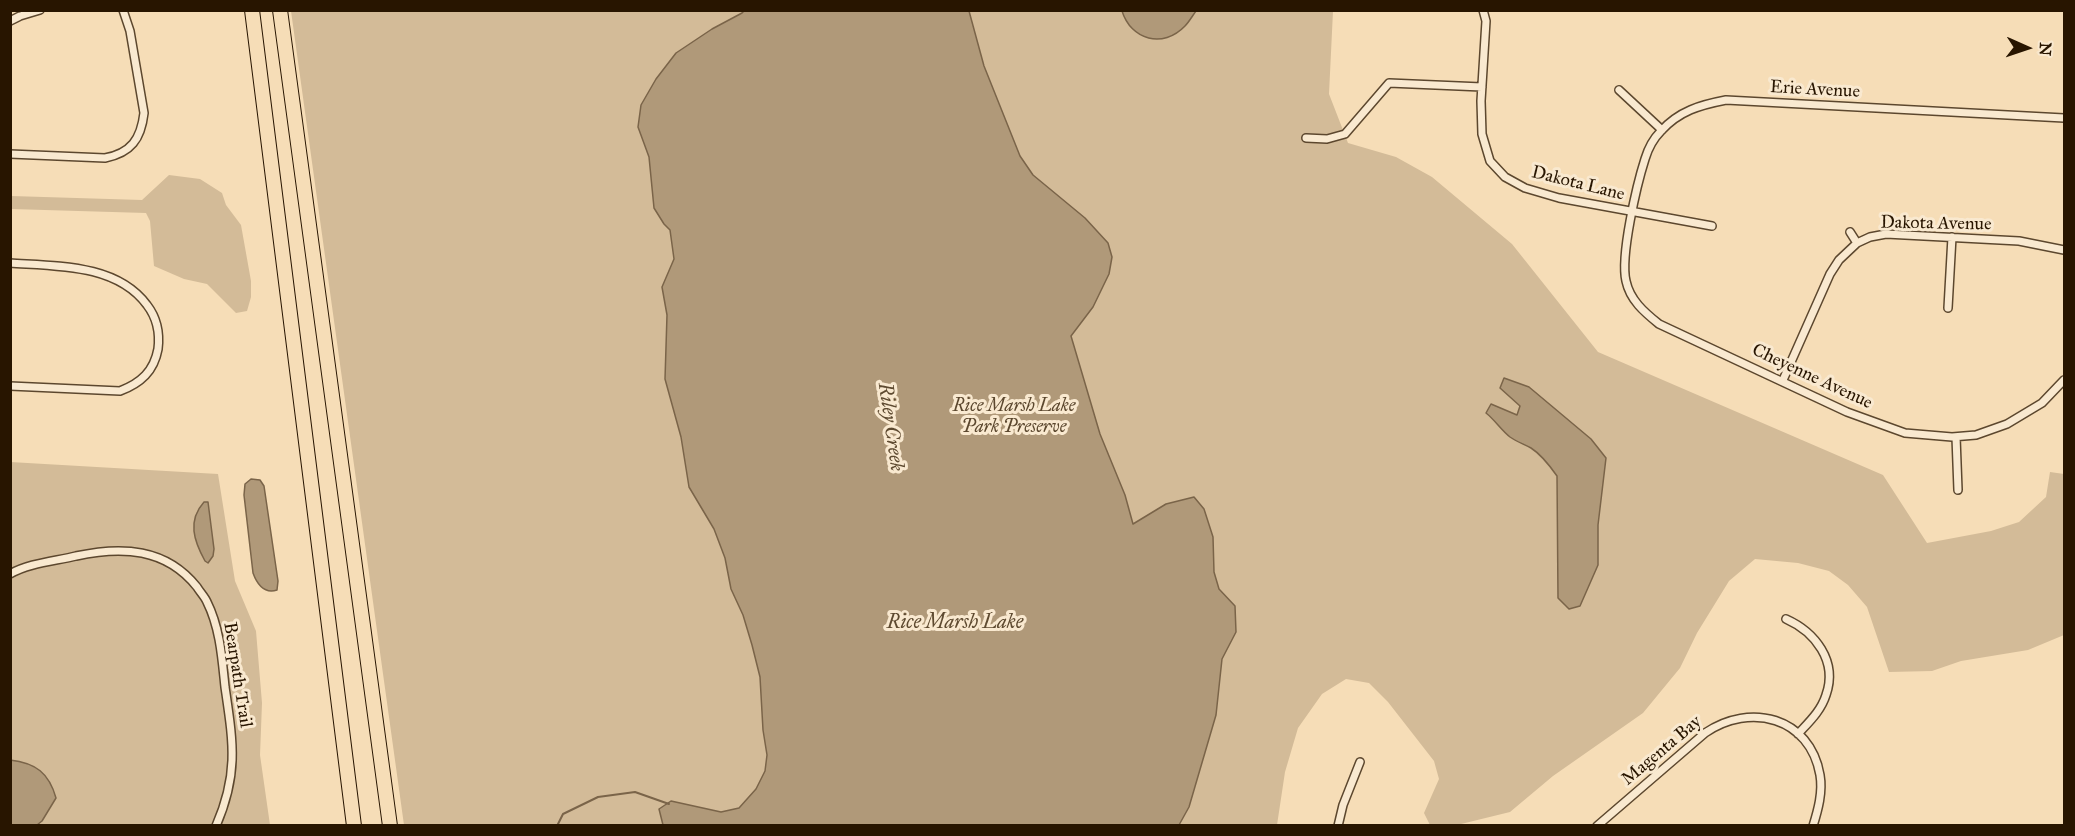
<!DOCTYPE html>
<html>
<head>
<meta charset="utf-8">
<style>
	body { margin:0 }
	#map { position:relative; width:2075px; height:836px; overflow:hidden; background:#f6ddb7; font-family:"IM FELL Great Primer",serif }
	canvas { display:block }
	.frame { position:absolute; inset:0; border:12px solid #281500; pointer-events:none }
	.north { position:absolute; left:1997px; top:18px; width:60px; height:60px; -webkit-text-stroke:4px #f9e9d0; paint-order:stroke; rotate:93deg; font-size:16px; font-weight:700; line-height:24px; text-align:center; color:#281500 }
	.north::after { content:''; display:block; margin:auto; width:21px; height:27px; background:#281500; clip-path:polygon(50% 0,100% 100%,50% 72%,0 100%) }
</style>
</head>
<body>
<div id="map">
<canvas width="2075" height="836"></canvas>
<div class="frame"></div>
<div class="north">N</div>
</div>
<script>
const g = document.querySelector('canvas').getContext('2d');
g.lineJoin = 'round';
function fillPath(path, color) { g.fillStyle = color; g.fill(path, 'evenodd'); }
function stroke(path, color, width, dash) { g.strokeStyle = color; g.lineWidth = width; g.lineCap = dash ? 'butt' : 'round'; g.setLineDash(dash || []); g.stroke(path); }
function write(font, color, halo, rows, align = 'center') {
  g.font = font + ' "IM FELL Great Primer",serif'; g.lineWidth = 6; g.setLineDash([]); g.textBaseline = 'middle'; g.strokeStyle = halo; g.fillStyle = color; for (const [text, x, y, turn = 0] of rows) {
    g.save(); g.translate(x, y); g.rotate((+turn || 0) * Math.PI / 180); g.textAlign = isNaN(turn) ? turn : align; if (halo) g.strokeText(text, 0, 0); g.fillText(text, 0, 0); g.restore();
  }
}
fillPath(new Path2D(`
	M291,11H1339H1333L1329,94L1348,143L1396,157L1432,177L1512,244L1598,352L1883,475L1927,543L1991,531L2019,522L2046,497L2050,472L2064,474V635L2028,650L1961,661L1932,671L1889,672L1867,607L1848,585L1829,571L1798,563L1755,559L1729,581L1697,633L1680,668L1643,713L1553,776L1510,812L1457,825H1430L1424,813L1439,779L1434,761L1388,702L1369,683L1346,679L1322,694L1298,728L1285,772L1277,825H404Z
	M169,175L200,179L222,193L226,205L241,225L251,281V297L247,311L236,313L207,284L184,279L154,266L150,221L146,213L11,209V196L142,200Z
	M10,462L218,474L235,581L256,631L262,703L260,755L270,825H11Z`), '#d3bb98');
const water = new Path2D(`
	M744,11H969L984,66L1020,156L1033,175L1085,218L1108,243L1112,257L1109,274L1093,307L1071,336L1100,434L1125,495L1133,524L1166,504L1194,497L1204,509L1213,537L1214,572L1219,589L1235,606L1236,632L1222,659L1216,715L1189,807L1179,825H663L659,809L671,801L721,812L739,808L756,789L765,771L767,755L763,730L760,677L752,645L743,615L731,589L725,558L714,529L689,487L681,437L665,379L667,315L662,287L674,259L670,230L664,224L654,208L649,157L638,127L641,105L656,79L676,53L712,29L742,13Z
	M1122,11V10L1196,11C1193,15 1189,22 1185,26C1163,49 1131,40 1122,11Z
	M1504,378L1529,387L1591,439L1606,458L1598,525V565L1580,606L1569,609L1558,598L1557,476C1550,466 1542,455 1531,448C1524,444 1517,442 1510,437C1501,430 1495,420 1486,413L1491,404L1517,415L1520,406L1500,388Z
	M251,479L260,480L264,486L278,581L277,590C264,594 257,584 253,573L244,495L245,484Z
	M204,502H208L214,549L213,556L208,563L205,561C194,541 187,521 204,502Z
	M10,760C36,763 49,773 56,798L42,821L37,825H11Z`);
fillPath(water, '#b09979');
stroke(water, '#7a6449', 1.5);
stroke(new Path2D(`
	M557,826L563,814L598,797L635,792L669,804`), '#7a6449', 2);
const street = new Path2D(`
	M1483,10L1486,21L1481,101L1482,134L1490,161L1505,177L1525,188L1559,198L1712,226
	M10,21L20,16L40,10
	M1619,90L1662,130
	M2064,118L1726,100C1700,105 1679,111 1661,131C1654,138 1648,149 1645,159C1637,184 1620,256 1626,281C1630,300 1644,312 1659,324L1847,412L1905,433L1952,437L1976,435L2007,424L2042,403L2064,380
	M1306,138L1327,139L1345,134L1389,83L1482,87
	M10,154L105,158C131,153 141,139 144,113L130,31L123,10
	M1850,232L1857,243
	M10,263C57,266 117,264 147,305C157,318 160,333 158,349C154,371 141,383 120,391L10,386
	M1948,308L1952,237
	M1783,380L1830,274L1839,260L1857,243L1870,237L1886,234L2019,241L2064,250
	M1956,437L1958,490
	M10,574C29,563 56,561 76,556C122,546 166,548 197,587C200,592 205,597 207,602C220,628 222,658 225,687C233,742 239,773 216,826
	M1786,619C1815,632 1838,661 1826,695C1821,711 1809,722 1798,734
	M1338,826L1343,805L1360,762
	M1597,826L1705,733C1750,702 1810,717 1820,775C1823,792 1818,810 1813,826`);
const highway = new Path2D(`
	M252,10L354,826
	M280,10L390,826`);
stroke(street, '#5c472e', 10);
stroke(highway, '#281500', 16);
stroke(street, '#f9e9d0', 7);
stroke(highway, '#f6ddb7', 14);
write('18px', '#281500', '#f9e9d0', [
	["Erie Avenue",1815,90,3],
	["Dakota Lane",1578,184,14],
	["Dakota Avenue",1936,224,1],
	["Cheyenne Avenue",1812,377,25],
	["Bearpath Trail",237,675,81],
	["Magenta Bay",1662,751,-40]
]);
write('italic 18px', '#5b472e', '#f9e9d0', [
	["Rice Marsh Lake",1014,407],
	["Park Preserve",1014,428]
]);
write('italic 20px', '#5e4a30', '#f9e9d0', [
	["Riley Creek",890,427,82],
	["Rice Marsh Lake",955,623]
]);
</script>
</body>
</html>
